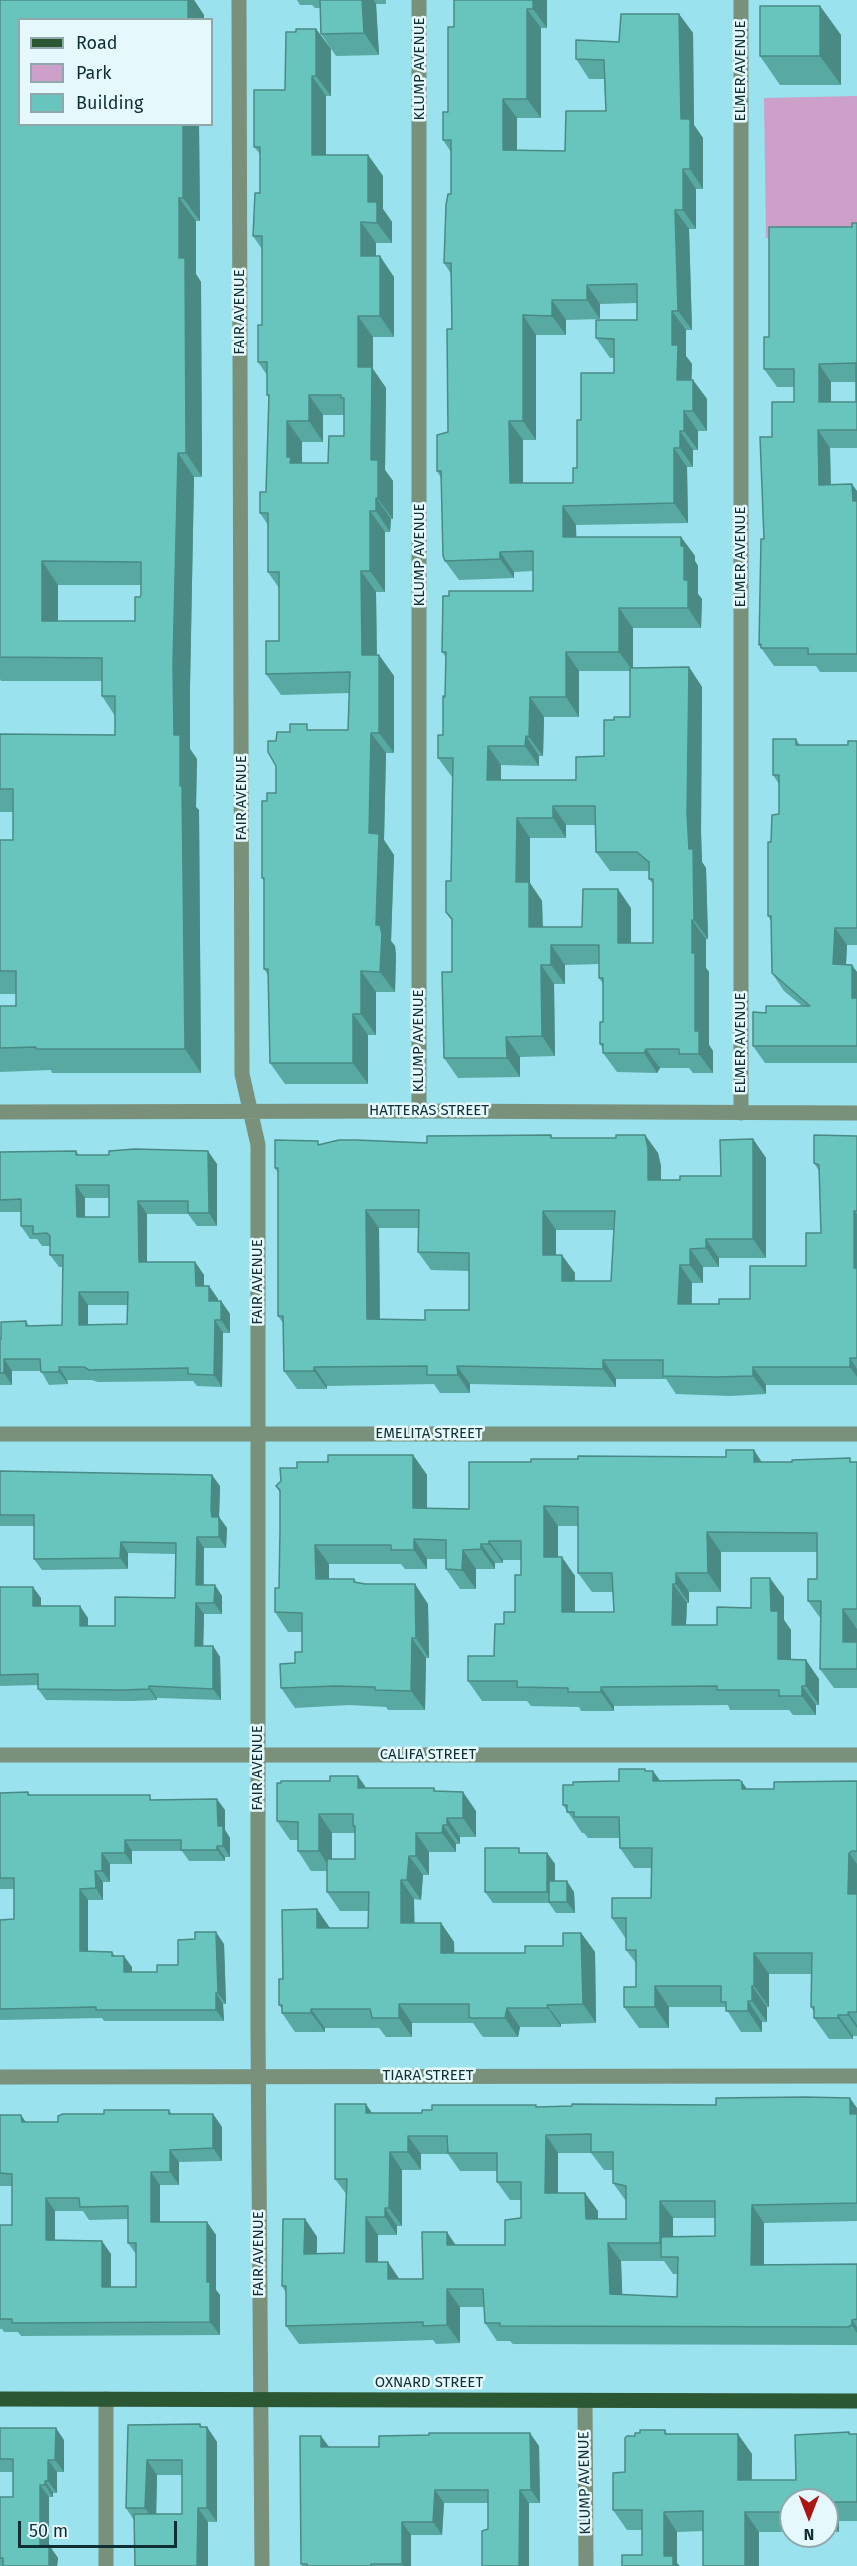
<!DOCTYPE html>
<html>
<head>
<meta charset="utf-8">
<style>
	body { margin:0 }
	#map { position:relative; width:857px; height:2566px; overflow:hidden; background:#99e2ee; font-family:"Fira Sans",sans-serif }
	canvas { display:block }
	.legend { position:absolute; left:18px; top:18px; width:195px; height:108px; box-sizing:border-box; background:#e5f9fd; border:2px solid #90a8ac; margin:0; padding:8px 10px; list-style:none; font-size:18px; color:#102f33 }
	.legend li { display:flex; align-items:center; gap:12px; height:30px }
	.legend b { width:30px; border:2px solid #90a8ac }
	.north { position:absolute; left:779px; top:2488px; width:60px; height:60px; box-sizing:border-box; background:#e5f9fd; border:2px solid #90a8ac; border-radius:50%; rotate:180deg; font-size:16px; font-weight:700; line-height:24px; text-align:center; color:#102f33 }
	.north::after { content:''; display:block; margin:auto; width:21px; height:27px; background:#a91614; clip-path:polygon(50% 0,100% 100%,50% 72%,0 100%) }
	.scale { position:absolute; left:18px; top:2521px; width:159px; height:27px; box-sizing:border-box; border:3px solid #102f33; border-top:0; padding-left:8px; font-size:18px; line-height:21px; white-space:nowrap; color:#102f33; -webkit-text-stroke:4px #e5f9fd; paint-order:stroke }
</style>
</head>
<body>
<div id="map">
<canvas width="857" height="2566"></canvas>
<ul class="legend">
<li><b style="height:8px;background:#2c5733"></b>Road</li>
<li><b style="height:16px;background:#cda0ca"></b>Park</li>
<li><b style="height:16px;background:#68c5bd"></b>Building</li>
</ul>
<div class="north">N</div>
<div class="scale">50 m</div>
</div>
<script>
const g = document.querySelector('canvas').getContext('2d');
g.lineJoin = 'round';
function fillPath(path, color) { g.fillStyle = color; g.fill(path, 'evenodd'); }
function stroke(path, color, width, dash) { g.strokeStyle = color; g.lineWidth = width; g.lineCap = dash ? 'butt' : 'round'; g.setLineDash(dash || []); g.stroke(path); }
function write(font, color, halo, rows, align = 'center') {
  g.font = font + ' "Fira Sans",sans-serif'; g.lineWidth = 5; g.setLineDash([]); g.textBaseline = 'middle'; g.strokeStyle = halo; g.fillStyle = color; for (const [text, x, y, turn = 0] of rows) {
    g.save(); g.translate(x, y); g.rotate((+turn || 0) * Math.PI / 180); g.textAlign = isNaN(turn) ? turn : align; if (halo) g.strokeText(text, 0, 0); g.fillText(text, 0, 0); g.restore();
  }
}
fillPath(new Path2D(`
	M857,96V236L766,238L764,98Z`), '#cda0ca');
stroke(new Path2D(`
	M239,0L242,1074L258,1145V2032L262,2566
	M741,0V1113
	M419,1111V0
	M0,1112L419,1111L857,1113
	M0,1434H857
	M0,1755H857
	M0,2077L857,2076
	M106,2399V2566
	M585,2401L586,2566`), '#79907b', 15);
stroke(new Path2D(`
	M0,2399L857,2401`), '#2c5733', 15);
fillPath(new Path2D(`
	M0,0H194L204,15V20H20L199,124L200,221H196V274L201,282L202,477H194L190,687V749L197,759L196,807L199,810L201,1073H52L51,1070L0,1072V1006H16V994H0V840H13V812H0V734L115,735V716L102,696V681H1L0,679ZM58,585H141V595L135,621H58Z
	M297,0H386V4H376L379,55L336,56L321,34L320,8H315L312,5H300Z
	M547,0V28H541V118H517V150L565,151L606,111L604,79H589L576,59L619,42L679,14L693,33L694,125L703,138V189H696V229H689L692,330H686V356L692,364L691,380H693L707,399V431H698V450H693V467H687L688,523L576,525V537H681L695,556V561L698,566V594L702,599L701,628H633V668L689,667L702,687L701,832L702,862L706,868L708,939H706V968L709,972V1045L713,1051V1073H693L689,1068H660L657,1073L617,1072L603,1053V1049L600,1044L603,1022V984L599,978V964L565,965V984H554L555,1056L520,1057V1077L458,1078L444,1058L452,972V921L446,912L451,881L453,777H452L438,758L443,735L445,697L446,657L442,652L533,591V571L514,572V578L459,580L445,561L441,478L437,471L448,432L452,329L451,274L444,263L451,194V152L443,140L448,112L454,27ZM637,303V320L596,338L610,358H614V373L581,420L577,468L573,483H523V440H536V335H566V320L600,319V304ZM579,671H630V717L614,720L604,756L576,780H501V765L539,766V756H543L544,717H579ZM566,825H596V852L610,871H649V879L653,884V943H631V908L582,927H543L542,901L530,883V838H566Z
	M820,6L841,35V85H780L760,56Z
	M316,29L331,49V96H326V155H368L383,176V209L392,222V243H376V256L394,277V337H373V369L386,388L385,470L393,481V519H391L390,532H385V592H376L377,655H379L394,676V753H386L384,840L394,855L391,941L395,946L396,955L395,992H376V1035H368V1084H285L270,1063L268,975L264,969V881L262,878L267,801L276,793V741L290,732L311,730H348L349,693L281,695L266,674L279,641V588L268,572V525L260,513L266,492L269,398L267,395V375L258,362L262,325V249L253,236L260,193V154L254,147L285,90ZM323,415H344V436L328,463H302V442H323Z
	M857,223V448H830L831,485L857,491V672H820L816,666H774L759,645L764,539L772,437L794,402V387H777L764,369L769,337L852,227ZM831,382H856V402H831Z
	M796,739L800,745H848L857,741V945H847L846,965L857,972V1063H765L753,1046L766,1013L802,1006L784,991L772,973L771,921L768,916L771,842L779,814V784L773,775Z
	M551,1135L553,1138H616L645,1135L658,1153L661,1166V1180H680L721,1176L753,1139L766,1158V1258H719V1267H703V1283H692V1304H719L750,1299L806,1266L821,1233L819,1171L814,1163L857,1136V1385H766V1394L730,1396L676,1394L666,1379H616V1387L470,1384V1393H440L434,1384L327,1386V1389H297L284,1371L283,1323L278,1316V1173L275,1168L320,1144L427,1143ZM379,1228H419L418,1252L431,1270L469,1271V1310L425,1320L380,1319ZM556,1230H614L611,1281H575V1273L556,1255Z
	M76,1151L79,1155L217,1164V1226H197L188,1214H147V1262H195L204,1275V1286H209L218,1299V1301H221L230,1314V1333H223L222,1387L197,1386L193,1381L98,1382L92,1380H67L68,1384L49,1385L41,1371H12V1385H0V1339H1L26,1321L29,1326L62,1325L63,1267H59L50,1255V1246H42L37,1239H30L21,1226V1212H0V1152ZM85,1198H109V1217H85ZM88,1305H128L127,1324L88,1325Z
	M413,1455L427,1475V1508L469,1509L762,1462H857V1688H834L820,1669L821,1619L808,1601L817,1579V1552H721V1592H689V1603H687L686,1625H717L751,1608L784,1597V1620L791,1630V1659L819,1679V1705H816V1715H793L789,1710H730L728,1705L614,1706V1711H581L579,1707L531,1706L527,1701H482L468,1681L494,1656L504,1624L515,1612L521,1575V1560H503V1563H495V1569H476V1589H460L446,1569V1559H427V1569H405L401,1564H329V1579H354L356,1582L428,1604L429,1658H426L425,1710H388L386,1707L349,1705L295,1708L281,1688L302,1652V1632H288L275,1612L279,1588L280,1530V1493L276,1486L297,1468L328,1462ZM558,1526H578V1573L592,1592H613L614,1612H575V1576L558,1557Z
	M0,1471L220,1486L219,1517L227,1528L226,1548H204V1585L222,1596V1614H204L203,1646H213L220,1657L221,1700L157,1698V1700L131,1701L46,1700L38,1689V1685L0,1686V1587L41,1598V1606L88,1618V1626H115L175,1598L176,1554L128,1553V1569L42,1570L34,1559V1526H0Z
	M646,1771H653L660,1781L742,1782L747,1789H774L857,1781V2036H853V2039H829L814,2018V2012L811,2007V1974H769V2007H767V2022H762V2032H741L725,2007H669V2028H639L624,2007L636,1987V1963L626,1950V1939L612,1918L651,1898V1868H634L620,1848L619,1838H588L584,1833H582L563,1805L573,1785L619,1781Z
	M367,1788H434L436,1791L476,1811V1837H460V1844H456V1852H429V1875H423L421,1900L414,1899V1923H441L454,1942V1953H525L563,1946L581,1933L595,1952L596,2023L561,2024V2027H520L518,2037H484L482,2036L473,2023H412V2037H386L379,2028H325V2032H295L282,2013V2009L279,2005L283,1979L330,1928H368V1911H340L327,1892V1871H311L298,1851V1840H290L277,1821ZM332,1833H355V1859H332Z
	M28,1792L30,1795L154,1800L225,1810V1830L230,1838V1857H225V1861H189L182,1851H132V1864H110V1882H103V1900H88V1951L112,1952L115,1956L132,1967V1972H157L178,1965L224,1944L226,2004H223L224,2021H104L102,2018L0,2020V1920L14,1919V1889H0V1793Z
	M522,1853H547L555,1864V1881L574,1892L575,1913H556L549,1903H493L485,1892Z
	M538,2107L857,2108V2221L764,2223V2265L857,2264V2345L513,2344L510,2341H497L485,2323L484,2307H460V2343L436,2344L433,2340L299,2344L286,2326V2293L282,2286L305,2219L317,2237V2253H344L347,2195L335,2179L372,2113H422ZM558,2153H591L604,2170H613V2183L626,2201V2219H598V2211L558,2193ZM421,2154H448L460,2171H497V2182L510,2200H521V2218L505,2245H456L423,2279H400L378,2262V2235H397V2226H402V2170H421ZM673,2218H715V2236L673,2237ZM621,2261H664L673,2274H678L677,2297L622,2295Z
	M169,2110L172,2114H213L222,2127V2161L179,2162V2185H160V2222H207L216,2235V2290L220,2295V2335L21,2336L18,2332H4L2,2329H0V2225H12V2186H0V2115L26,2122H58L104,2114ZM55,2211H83L89,2220L128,2219V2243L136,2254V2287H111V2254L55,2240Z
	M128,2425L207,2427L217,2442V2522L134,2520L126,2508ZM157,2475H182V2514H156Z
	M0,2428L64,2440V2472H57V2493H53V2497H49V2545L58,2558L57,2566H0V2497H13V2472H0Z
	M665,2430L667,2434L752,2454V2480H796L851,2434H857V2521H839V2532H827V2500H791V2532H759V2566H703V2531L677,2532V2563L642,2555V2530H627L613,2510L635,2436Z
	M539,2446L540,2503H529V2566H482L488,2529V2503H444L442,2535H411V2566H302L301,2564L329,2447Z`), '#59a9a3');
fillPath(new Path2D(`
	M188,0H194L204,15V20H188Z
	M362,0H374L376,4L379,55L364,33Z
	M533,0H547V28L533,9Z
	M820,6L841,35V85L820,56Z
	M527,9L541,28V118L527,99Z
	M679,14L693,33L694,125L703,138V189L690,169L681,119Z
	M316,29L331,49V96L316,76Z
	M312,76L326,96V176L312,155Z
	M503,99L517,118V170L503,150Z
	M183,124H199L200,221L183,198Z
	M368,155L383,176V209L392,222V243L377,223L368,202Z
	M683,169L696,189V229L683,210Z
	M179,198L196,221V274L201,282L202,477L186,453L179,258Z
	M675,210L689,229L692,330L678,311Z
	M361,222L376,243V277L361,256Z
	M380,256L394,277V337L380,316Z
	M587,285L600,304V319L587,300Z
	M552,300L566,320V335L552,316Z
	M672,311L686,330V356L692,364L691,399L677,380L672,345Z
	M523,315L536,335V440L523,421Z
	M358,316L373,337V369L386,388L385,470L393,481V519L378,499L371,460L358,367Z
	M819,364L831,382V420L819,402Z
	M693,380L707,399V431L693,411Z
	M309,395L323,415V442L309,421Z
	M684,411L698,431V450L684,431Z
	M287,421L302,442V472L290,463L287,457Z
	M509,421L523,440V502L510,483Z
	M818,430L830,448L831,503L819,485Z
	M680,431L693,450V467L680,448Z
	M674,448L687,467L688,523L674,503Z
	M178,453L194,477L190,687V749L197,759L196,807L199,810L201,1073L185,1049L180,786L174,735L173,664Z
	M852,484L857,491V507L853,501Z
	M376,498L391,519L390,532L376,511Z
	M563,506L576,525L577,556L563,537Z
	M370,511L385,532V592L370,571Z
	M681,537L695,556V561L698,566V594L702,599L701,628L688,608L681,546Z
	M500,552L514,572V578L500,559Z
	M42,561L58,585V645L42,621Z
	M361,571L376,592L377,676L362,655Z
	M619,608L633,628V671L619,652Z
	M566,652L579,671V717L566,697Z
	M379,655L394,676V753L379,733Z
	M689,667L702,687L701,832L702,862L706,868L708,939L694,920L689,849L687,813Z
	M530,697L544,717L543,756L529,737Z
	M371,733L386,753L384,840L394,855L391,941L395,946L396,955L395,992L380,972L369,833Z
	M526,736L539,756V766L525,746Z
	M488,746L501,765V800L487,780Z
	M553,806L566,825V838L553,818Z
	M517,818L530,838V883L542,901L543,946L529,927L516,882Z
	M618,889L631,908V963L618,943Z
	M692,920L706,939V968L709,972V1045L713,1051V1073L699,1054L695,1031L692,953Z
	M835,928L847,945L845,981L833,964Z
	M551,945L565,965V984L551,965Z
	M541,965L554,984L555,1056L542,1036Z
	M852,965L857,972V1005L852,998Z
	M361,971L376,992V1035L361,1014Z
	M353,1014L368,1035V1084L353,1063Z
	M506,1037L520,1057V1077L507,1058Z
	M646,1049L660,1068L657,1073L644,1053Z
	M645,1135L658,1153L661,1166V1199L648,1180Z
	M753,1139L766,1158V1258L753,1239Z
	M208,1151L217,1164V1226L209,1213Z
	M76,1185L85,1198V1230L77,1217Z
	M138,1201L147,1214V1274L139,1262Z
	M366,1210L379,1228L380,1337L367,1319Z
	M543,1211L556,1230V1274L543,1255Z
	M854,1211L857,1214V1271L854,1268Z
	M706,1239L719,1258V1267L706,1248Z
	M690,1249L703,1267V1283L690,1265Z
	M562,1255L575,1273V1299L562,1281Z
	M195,1262L204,1275V1298L196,1286Z
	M680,1265L692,1283L691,1322L678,1304Z
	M209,1286L218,1299L217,1314L209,1301Z
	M79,1292L88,1305V1338L79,1325Z
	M221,1301L230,1314V1333L221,1320Z
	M215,1320L223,1333L222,1387L214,1375Z
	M850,1358L857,1369V1377L850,1367Z
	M4,1359L12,1371V1385L4,1373Z
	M603,1360L616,1379V1387L603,1369Z
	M457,1366L470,1384V1393L458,1375Z
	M59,1367L67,1380L68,1384L59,1372Z
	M314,1367L327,1386V1389L314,1371Z
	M753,1367L766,1385V1394L753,1376Z
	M754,1450L767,1470L754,1462Z
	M413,1455L427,1475V1527L413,1508Z
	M212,1475L220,1486L219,1517L227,1528L226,1548L219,1537L212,1517L211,1510Z
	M544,1506L558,1526V1576L544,1557Z
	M707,1532L721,1552V1592L708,1573Z
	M197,1537L204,1548L203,1596L196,1585Z
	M414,1539L427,1559V1569L414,1550Z
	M489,1541L503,1560V1563L489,1544Z
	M121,1542L128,1553V1569L120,1558Z
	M481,1544L495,1563V1569L481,1549Z
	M315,1545L329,1564V1598L316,1579Z
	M463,1550L476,1569V1589L462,1570Z
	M562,1557L575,1576V1632L562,1612Z
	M676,1573L689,1592V1603L676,1584Z
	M770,1578L784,1597V1620L791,1630V1678L778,1659L771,1611Z
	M415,1584L428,1604L429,1658L416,1638Z
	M673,1584L687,1603L685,1644L672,1625Z
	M215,1585L222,1596V1614L214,1603Z
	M33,1587L41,1598V1617L33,1606Z
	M196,1603L204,1614L203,1657L195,1646Z
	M80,1606L88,1618V1637L80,1626Z
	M843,1609L857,1629V1661L843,1642Z
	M412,1638L426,1658L425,1710L411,1691Z
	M213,1646L220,1657L221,1700L213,1689Z
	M806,1660L819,1679V1705L806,1686Z
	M149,1686L157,1698V1700L149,1689Z
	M802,1686L816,1705V1715L802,1696Z
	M601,1687L614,1706V1711L601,1692Z
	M653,1771L668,1792L653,1781Z
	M358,1776L371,1795L358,1788Z
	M742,1782L756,1802L742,1789Z
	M463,1792L476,1811V1837L463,1818Z
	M217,1799L225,1810V1830L230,1838V1857L223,1846L218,1826Z
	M319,1814L332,1833V1871L319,1851Z
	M447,1818L460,1837V1844L447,1825Z
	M443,1825L456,1844V1852L442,1833Z
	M416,1833L429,1852V1875L416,1856Z
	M125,1840L132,1851V1864L125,1853Z
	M217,1846L225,1857V1861L217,1850Z
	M102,1853L110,1864V1882L102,1871Z
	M547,1853L555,1864V1903L547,1892Z
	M849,1853L857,1864V1906L848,1894Z
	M409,1856L423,1875L421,1900L407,1880Z
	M95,1871L103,1882V1900L96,1888Z
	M401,1880L414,1899L415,1942L401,1923Z
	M567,1881L574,1892L575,1913L567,1902Z
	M80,1889L88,1900V1962L80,1951Z
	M317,1909L330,1928H317Z
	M441,1923L454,1942L455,1972L441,1953Z
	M216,1932L224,1944L226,2004L218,1993Z
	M581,1933L595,1952L596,2023L583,2004Z
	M754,1953L769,1974V2007L754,1986Z
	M124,1956L132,1967V1983L124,1972Z
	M655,1986L669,2007V2028L655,2007Z
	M752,1986L767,2007V2022L752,2001Z
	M216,1993L223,2004L224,2021L216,2010Z
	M748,2001L762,2022V2032L748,2011Z
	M399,2004L412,2023V2037L399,2018Z
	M547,2005L561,2024V2027L548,2008Z
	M507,2008L520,2027L518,2037L505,2018Z
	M311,2009L325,2028V2032L311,2013Z
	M848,2012L857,2025V2028L848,2015Z
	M838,2015L853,2036V2039L838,2018Z
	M850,2098L857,2108V2123L850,2114Z
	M366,2104L378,2122L366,2113Z
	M213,2114L222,2127V2161L213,2148Z
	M21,2115L30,2128L22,2122Z
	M546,2135L558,2153V2211L545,2193Z
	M408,2136L421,2154V2170L408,2152Z
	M170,2150L179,2162V2185L170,2172Z
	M390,2152L402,2170V2226L389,2208Z
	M151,2172L160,2185V2235L151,2222Z
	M585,2193L598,2211V2237L586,2219Z
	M46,2198L55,2211V2252L46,2240Z
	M660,2201L673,2218V2257L660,2243Z
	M752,2205L764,2223V2283L751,2265Z
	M385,2208L397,2226V2235L385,2217Z
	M366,2217L378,2235V2280L366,2262Z
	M305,2219L317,2237L316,2272L304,2254Z
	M207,2222L216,2235V2290L220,2295V2335L210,2322L207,2282Z
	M447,2232L459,2250L447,2245Z
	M102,2241L111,2254V2300L102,2287Z
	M608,2243L621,2261L623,2312L610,2294Z
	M388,2262L400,2280L388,2279Z
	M447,2289L460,2307V2343L447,2325Z
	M852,2320L857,2327V2333L852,2325Z
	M200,2424L207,2434V2427L217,2442V2522L207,2508Z
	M56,2428L64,2440V2472L55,2460Z
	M530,2433L539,2446L540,2503L531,2490Z
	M738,2434L752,2454L751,2500L738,2480Z
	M321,2436L330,2448L321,2447Z
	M48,2460L57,2472V2493L48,2481Z
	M147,2460L157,2475L156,2523L145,2508Z
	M45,2481L53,2493V2497L45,2485Z
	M40,2485L49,2497V2558L40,2545Z
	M435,2490L444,2503L442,2535L433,2522Z
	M520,2490L529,2503V2566H519Z
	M827,2504L839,2521V2532L827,2514Z
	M198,2508L208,2522V2566H197Z
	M664,2512L677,2532V2563L680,2566H670L664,2556Z
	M745,2512L759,2532V2566H745Z
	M402,2522L411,2535V2566H404L402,2564Z
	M49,2545L58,2558L57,2566H49Z`), '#498a84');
const building = new Path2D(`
	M0,0H188V20H20V124H183V198H179V258H185L186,453H178L173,664L174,735H180V786H182L185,1049H36V1047L0,1048V1006H16V971H0V840H13V789H0V734L115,735V696H102V658L0,657ZM42,561L141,562V595L140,597H135V621H42Z
	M320,0H362L364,33L321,34Z
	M454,0H533V9H527V99H503V150L565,151L566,111H606L604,60L576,59V40L619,42L621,14H679L681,119H690V169H683V210H675L678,311H672V345H678L677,380H693V411H684V431H680V448H674V503L563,506V537H681V546H684V580H688V608H619V652H566V697H530L529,737L526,736L525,746H488L487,780H576V757L604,756V720H614V717H630V668L689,667L687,813L689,849H693L694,920H692V953H695V1031H699V1054H679V1049H646L644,1053H603V1044H600V1022H603V978H599V945H551V965H541L542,1036L506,1037L507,1058H444L442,972H452V919L446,912V881H451L453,758H438V735H443V696L445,697L446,652H442L443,596H449V591H533V551L500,552V559L445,561L443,556L441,471H437V435L448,432L447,329H452L451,263H444L446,205L448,194H451V140H443V112H448V27H454ZM637,284V320H596V338L614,339V373H581V420H577V468H573V483H510L509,421H523V315L552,316V300H587V285ZM553,806H595L596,852H637L649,862V879H653V943H618V889H583L582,927H529V882H516L517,818H553Z
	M760,6H820V56H760Z
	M296,29H316V76H312V155H368V202H377V223L361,222V256H380V316H358V367H372L371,453V460H378V499L376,498V511H370V571H361L362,655H379V733H371L369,833L379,834L376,925H380L382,934L380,972L361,971V1014H353V1063H270L268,969H264V878H262V801H267V793H276V766L268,752V741H276L277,732H290V724H307V730H348L350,672L266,674V641H279V572H268V513H260V492H266L269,395H267V362H258V325H262V236H253L255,193H260V147H254V90H285L286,32H296ZM309,395H341V398H344V436H329L328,463H290L291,457H287V421H309Z
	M852,223H857V430H818L819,485L852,484L853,501H857V654H808V648H761V644L759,645L761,539H764L760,437H772V402H794V369H764V337H769V227H852ZM856,363V402H819V364Z
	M773,739H796V745H848V741H857V928H835L833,964L852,965V998H857V1046H753V1012L766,1013V1006H810L772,973L771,916H768V842H771L772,815L779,814V775H773Z
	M551,1135V1138H616V1135H645L648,1148V1180H680V1176H721L720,1140L753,1139V1239H706V1248L690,1249V1265H680L678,1304H719V1299H750V1266H806V1233H821L819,1165L814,1163V1135L857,1136V1211H854V1268H857V1358H850V1367H753V1376L717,1377L663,1376V1360H603V1369L457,1366L458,1375H427V1366L314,1367V1371H284L283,1316H278V1168H275V1140L318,1141V1145L339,1140H356L427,1143V1136ZM366,1210H419L418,1252L469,1253V1310H425V1320L367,1319ZM543,1211H615L611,1281H562V1255H543Z
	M135,1149L208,1151L209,1213H188V1201H138L139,1262H195L196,1286H209V1301H221V1320H215L214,1375L188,1374V1368L89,1370L84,1367H59V1372H41L40,1359H4V1373H0V1339H1V1322L26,1321V1326L62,1325L63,1255H50V1236L47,1233L33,1234V1226H21V1199L0,1200V1152L76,1151V1155H109V1151ZM76,1185H109V1217H77ZM79,1292H128L127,1324L79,1325Z
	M726,1450H754V1462H792V1460L850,1458V1462H857V1609H843V1642H857V1669H820L821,1601H808V1579H817V1533L707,1532L708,1573H676V1584H673L672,1625H717V1607L751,1608V1578H770L771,1611H778V1659L806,1660V1686H802V1696H779V1690H717V1686L601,1687V1692H568V1688L517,1687V1681H468V1656H494L495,1624H504V1612H515V1575H521V1541H489V1544H481V1549L463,1550L462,1570L446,1569V1540L414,1539V1550H391V1545H315L316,1579H354V1582L365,1584H415L416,1638H412L411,1691L375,1690V1687L335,1686L281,1688L280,1664L295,1663V1652H302V1613L275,1612V1588H279L280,1530V1490L276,1486L281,1481L280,1468H297V1462H328V1455H413V1508L469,1509V1462H531V1459H578V1456L726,1457ZM544,1506L578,1507V1573H612L614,1612H562V1557H544Z
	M0,1471L212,1475L211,1510L212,1517H219V1537H197L196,1585H215L214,1603H196L195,1646H213V1689L149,1686V1689L123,1690L38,1689V1674L0,1675V1587H33V1606H80V1626H115V1597L175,1598L176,1543L121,1542L120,1558L34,1559V1515H0Z
	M619,1769H645V1771H653V1781L739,1780L742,1782V1789H774V1782L857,1781V1851H852L849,1853L848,1894H857V2012H848V2015H838V2018H814V2007H811L812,1953H754V1986H752V2001H748V2011H726V2002H721V1986H655V2007H624V1987H636V1950H626V1918H612V1898H651L652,1848H620L619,1817H574V1812H567V1805H563V1785H573V1782L619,1781Z
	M330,1776H358V1788H434V1791L463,1792V1818H447V1825H443L442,1833H416V1856H409L407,1880H401V1923H441V1953H525V1946H563V1933H581L583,2004L547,2005L548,2008H507L505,2018H471L469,2017V2004H399V2018H372L370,2009H311V2013H282V2005H279V1979H283L282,1910L317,1909V1928H368L369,1892H327V1859H355V1826H353V1814H319V1851H298V1822L277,1821V1783H281V1781H330Z
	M28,1792V1795H150V1800L217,1799L218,1826H223V1846H217V1850H181V1840H125V1853H102V1871H95L96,1888L80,1889V1951L112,1952V1956H124V1972H157V1965H178V1940L195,1939V1932H216L218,1993H216V2010H96V2007L0,2009V1920L14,1919V1878H0V1793Z
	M485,1848H519V1853H547V1892H485Z
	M549,1881H567V1902H549Z
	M804,2097L850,2098V2114H857V2203L752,2205L751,2265L857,2264V2319L852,2320V2325L848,2327L500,2326V2323H485L483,2289H447V2325L423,2326V2322L286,2326V2286H282L283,2219H305L304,2254L344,2253L347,2179H335V2104H366V2113H422V2110H432V2105H536V2107L572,2106V2104L716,2105V2098ZM591,2134V2152H613V2183L626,2186V2219H586L585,2193H545L546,2135ZM408,2136H447L448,2153H497V2182H521V2218L505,2220V2245H447V2232H422L423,2279H388V2262H366V2217H385V2208H389L390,2152H408ZM660,2201H715V2236L661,2237V2257H678L677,2297L610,2294L608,2243H660Z
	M104,2110H169V2114H213V2148L170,2150V2172H151V2222H207V2282H210V2322L12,2323V2319H0V2225H12V2174L0,2173V2115H21L22,2122H58V2116L63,2114H104ZM46,2198H79L80,2207L128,2206V2243H136V2287H102V2241L46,2240Z
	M200,2424V2427H207V2508H198L197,2566H135L134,2514H182V2460H147L145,2508H126L128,2425Z
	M0,2428H56L55,2460H48V2481H45V2485H40V2545H49V2566H3V2558H0V2497H13V2459H0Z
	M640,2430H665V2434H738V2480H796L795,2435L849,2432V2434H857V2502H827V2500H791V2512H745V2566H703V2511L664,2512V2556H673V2566H622V2555H642V2510H613V2473L625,2472V2438L627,2436H635V2433H640Z
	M429,2433H530L531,2490H520L519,2566H482V2531L488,2529V2490H435L433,2522H402V2564H371V2566H307V2564H301L300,2436H321V2447H379V2436L429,2435Z`);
fillPath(building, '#68c5bd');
stroke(building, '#498a84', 1.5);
write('15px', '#102f33', '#e5f9fd', [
	["KLUMP AVENUE",420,69,-90],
	["ELMER AVENUE",741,71,-90],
	["FAIR AVENUE",240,312,-90],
	["KLUMP AVENUE",420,555,-90],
	["ELMER AVENUE",741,557,-90],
	["FAIR AVENUE",242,798,-90],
	["KLUMP AVENUE",419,1041,-90],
	["ELMER AVENUE",741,1043,-90],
	["HATTERAS STREET",429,1111],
	["FAIR AVENUE",258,1282,-90],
	["EMELITA STREET",429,1434],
	["CALIFA STREET",428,1755],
	["FAIR AVENUE",258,1768,-90],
	["TIARA STREET",428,2076],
	["FAIR AVENUE",259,2254,-90],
	["OXNARD STREET",429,2383],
	["KLUMP AVENUE",585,2483,-91]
]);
</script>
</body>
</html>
